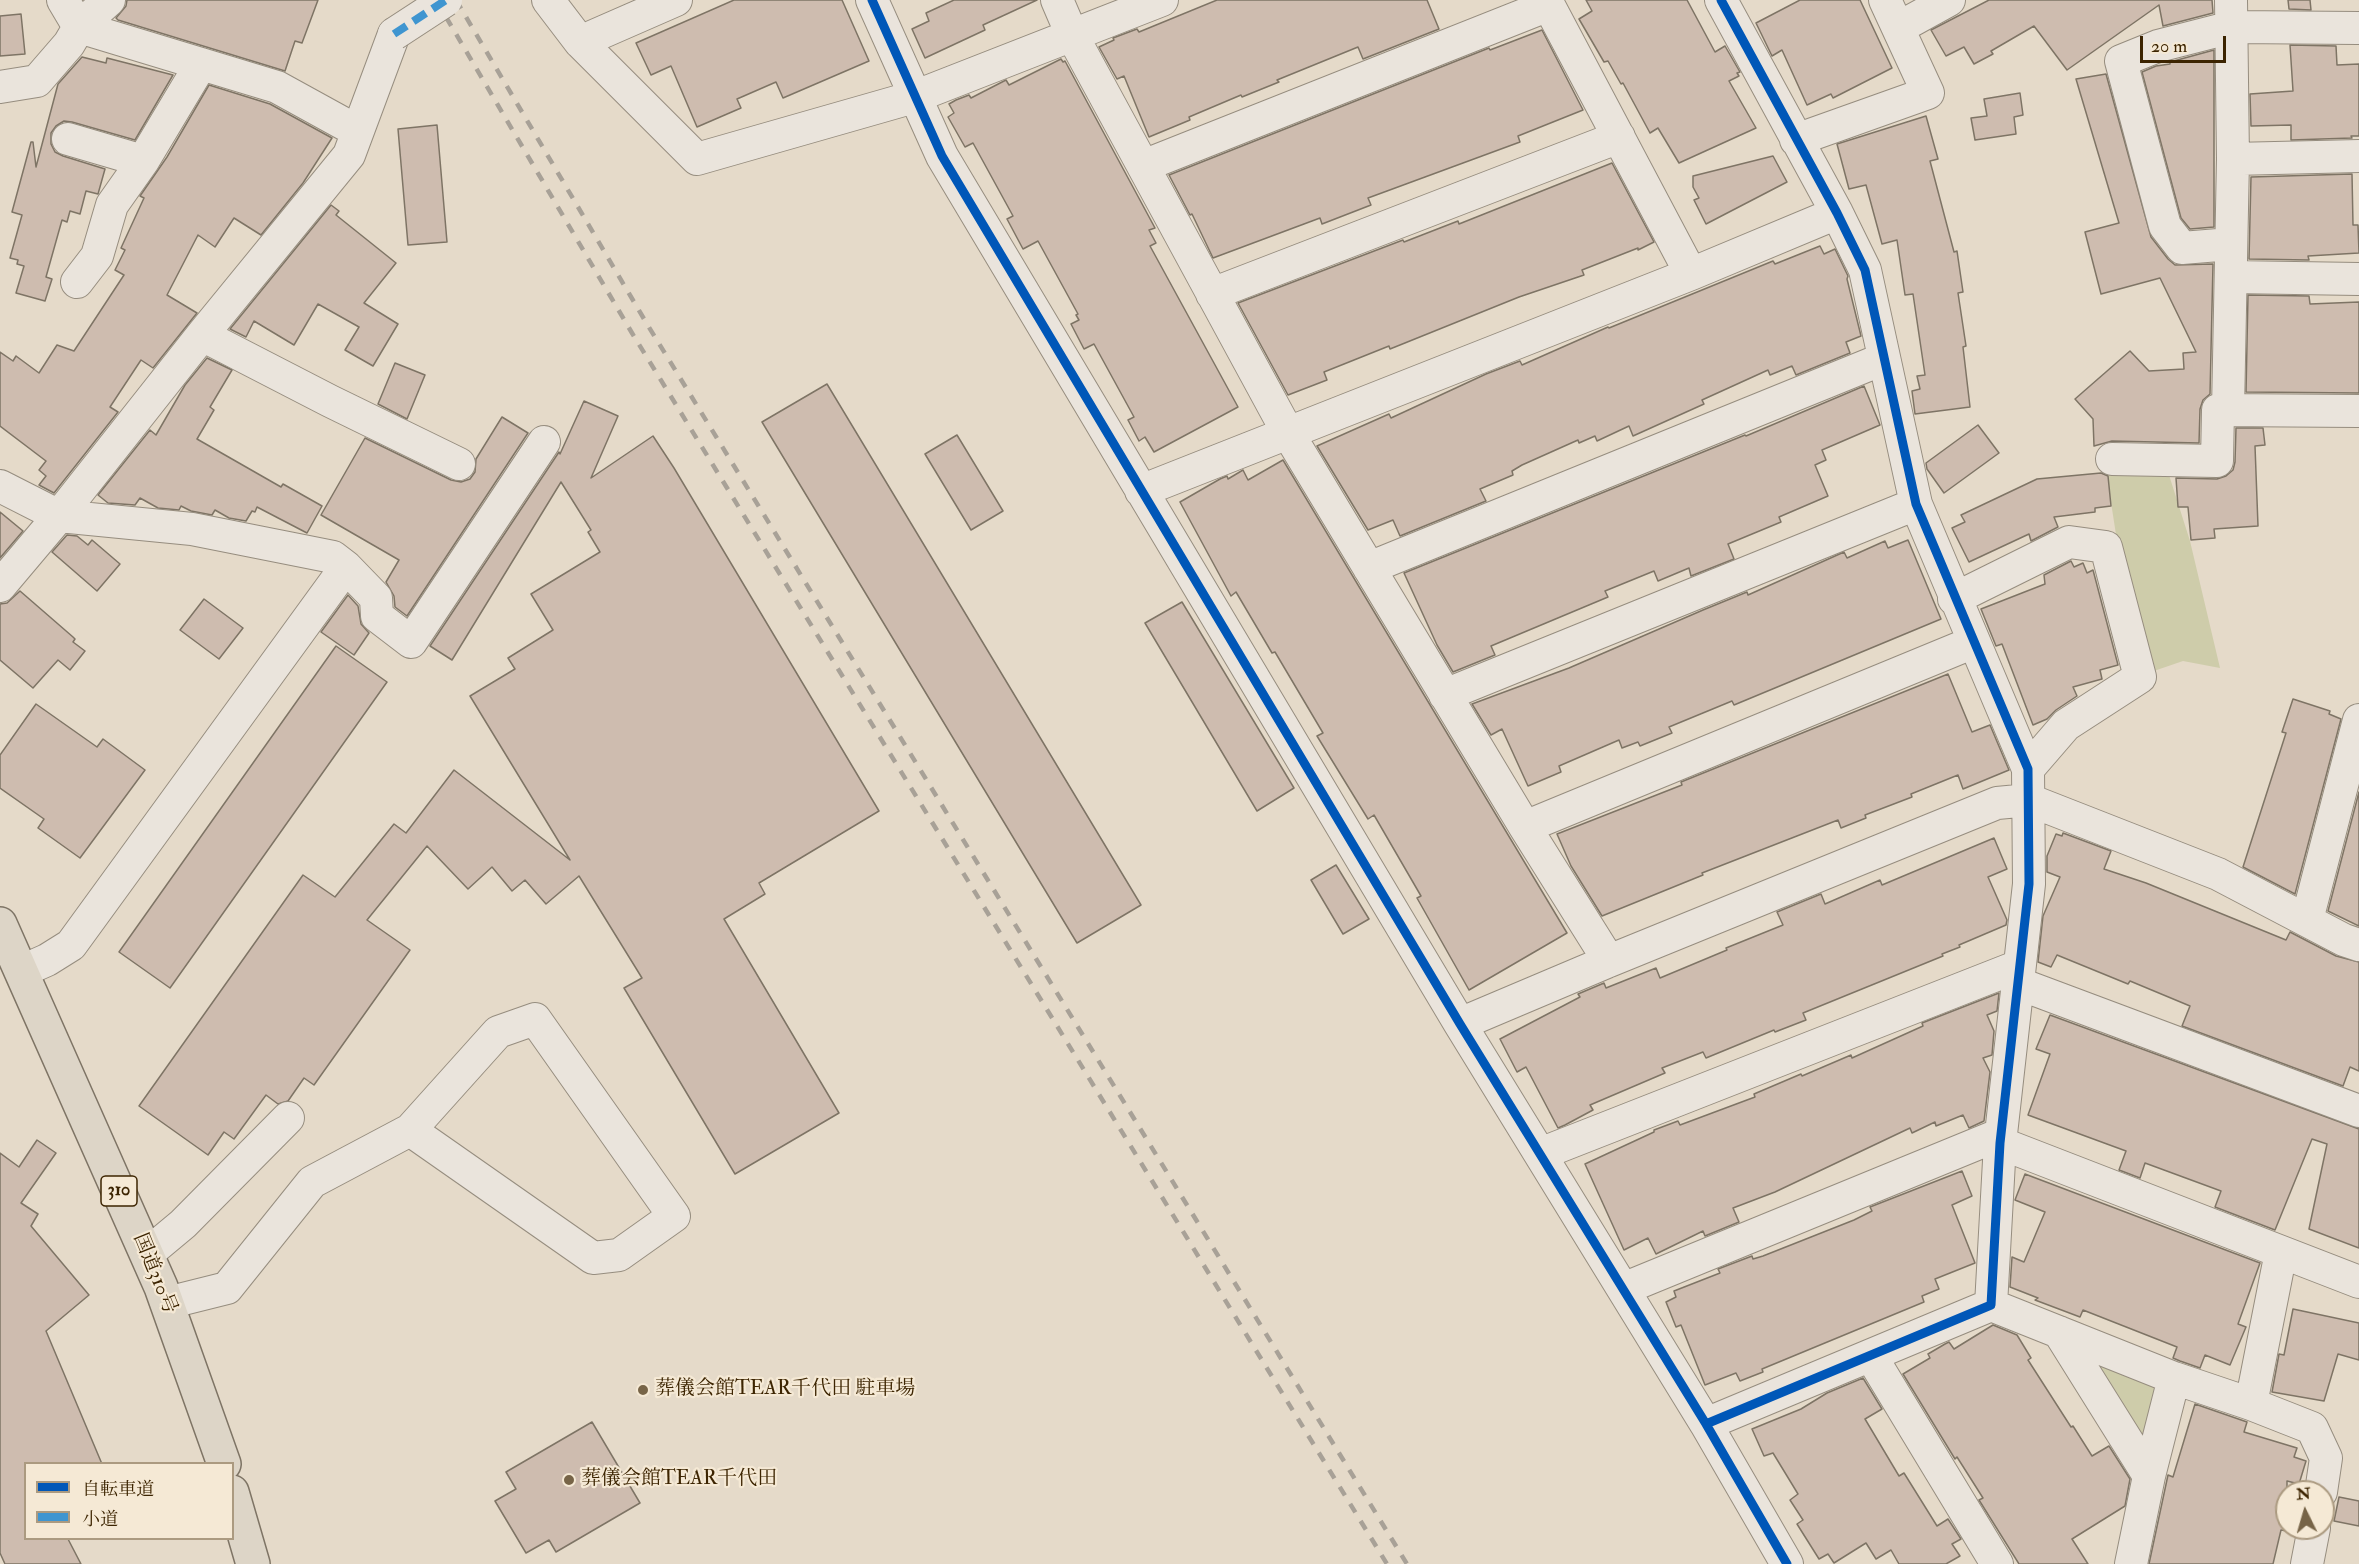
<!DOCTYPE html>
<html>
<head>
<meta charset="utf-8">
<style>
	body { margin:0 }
	#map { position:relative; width:2359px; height:1564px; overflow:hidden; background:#e5dac9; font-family:"IM FELL Double Pica","Noto Serif JP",serif }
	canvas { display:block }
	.legend { position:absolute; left:24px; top:1462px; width:210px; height:78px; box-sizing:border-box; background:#f5e9d5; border:2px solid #ab9a80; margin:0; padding:8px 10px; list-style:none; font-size:18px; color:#3c2401 }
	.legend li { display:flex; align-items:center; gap:12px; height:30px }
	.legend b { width:30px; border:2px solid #ab9a80 }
	.north { position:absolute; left:2275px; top:1480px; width:60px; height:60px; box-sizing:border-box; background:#f5e9d5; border:2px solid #ab9a80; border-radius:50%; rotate:355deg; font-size:16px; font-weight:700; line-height:24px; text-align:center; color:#3c2401 }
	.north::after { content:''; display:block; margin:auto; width:21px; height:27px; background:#776447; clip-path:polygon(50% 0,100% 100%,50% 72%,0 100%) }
	.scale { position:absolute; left:2140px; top:36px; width:86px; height:27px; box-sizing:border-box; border:3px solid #3c2401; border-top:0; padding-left:8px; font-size:18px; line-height:21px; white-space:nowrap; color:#3c2401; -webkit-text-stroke:4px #f5e9d5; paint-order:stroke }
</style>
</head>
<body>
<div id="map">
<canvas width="2359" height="1564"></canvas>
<ul class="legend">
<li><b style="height:8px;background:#0057b8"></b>自転車道</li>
<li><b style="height:8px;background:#3f95d0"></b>小道</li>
</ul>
<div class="north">N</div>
<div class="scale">20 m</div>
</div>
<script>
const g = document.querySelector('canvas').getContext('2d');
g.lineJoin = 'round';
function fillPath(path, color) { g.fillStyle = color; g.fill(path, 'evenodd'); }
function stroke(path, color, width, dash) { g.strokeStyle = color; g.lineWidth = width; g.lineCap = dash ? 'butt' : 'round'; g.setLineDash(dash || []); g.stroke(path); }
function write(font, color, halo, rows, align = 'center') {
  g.font = font + ' "IM FELL Double Pica","Noto Serif JP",serif'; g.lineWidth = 4.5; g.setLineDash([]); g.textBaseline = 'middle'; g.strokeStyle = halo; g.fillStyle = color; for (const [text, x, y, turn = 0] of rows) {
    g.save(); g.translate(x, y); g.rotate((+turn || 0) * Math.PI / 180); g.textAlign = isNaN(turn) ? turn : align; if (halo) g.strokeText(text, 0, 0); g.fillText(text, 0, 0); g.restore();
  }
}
fillPath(new Path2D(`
	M2106,470L2169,475L2190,541L2220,668L2183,661L2148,673L2117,541Z
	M2077,1345L2168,1381L2150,1457Z`), '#ceccaa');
const building = new Path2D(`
	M127,0H318L302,43L295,41L285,71L118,20L116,18L126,6Z
	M734,0H842L869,61L783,98L776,82L737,99L741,108L697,127L671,66L651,75L636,43Z
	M954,0H1037L983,25L985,30L925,58L912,29L929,21L926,13Z
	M1217,0H1427L1439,29L1363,59L1358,47L1277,80L1279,82L1242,97L1241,95L1189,117L1190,120L1149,137L1124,76L1117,79L1099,47L1114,40L1113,38L1137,29L1139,32Z
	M1586,0H1687L1715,52L1725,46L1740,72L1737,73L1739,76L1729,81L1756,128L1679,163L1658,128L1650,133L1623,83L1621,84L1608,61L1604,62L1579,19L1592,11Z
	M1800,0H1860L1892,68L1833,98L1831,94L1807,105L1782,50L1772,56L1756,23Z
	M1989,0H2212L2213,13L2163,26L2159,5L2067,70L2034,26L1991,51L1993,54L1974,64L1964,47L1946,56L1931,30Z
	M2288,0H2310L2311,10L2289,9Z
	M21,14L25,54L0,56V16Z
	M1542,30L1583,110L1518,136L1520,142L1368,198L1371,205L1322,224L1320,218L1213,258L1192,214L1190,215L1169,175L1489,48L1490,50Z
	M2290,45L2336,46L2337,65L2359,64V136H2351L2352,138L2291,140V125L2251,126L2250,94L2293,91Z
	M2214,50V227L2190,229L2181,218L2142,72L2156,66L2170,64V62Z
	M82,57L106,63L107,58L173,75L135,140L72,122L64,121L56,126L51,133V144L55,152L63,156L105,169L98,194L86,191L80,214L70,211L67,222L62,220L46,277L52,279L45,301L16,293L24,266L17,264L18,260L10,258L22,215L12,212L31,142H33L36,167L58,84Z
	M1061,59L1063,62L1065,61L1155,228L1149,230L1156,243L1150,246L1238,407L1154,452L1145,437L1139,441L1128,420L1134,417L1094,344L1084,349L1071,324L1079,320L1076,315L1078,314L1038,241L1023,249L1007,219L1013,216L973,143L965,147L948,117L954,113L949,104L956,100L969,95L971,98L1006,80L1009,85Z
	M2106,74L2151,237L2168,259L2175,265L2213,264L2210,394L2203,400L2200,409L2199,443L2112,441L2094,446L2093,419L2075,399L2130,351L2149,371L2184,369L2183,353L2196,352L2160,278L2101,294L2085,232L2119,223L2076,79Z
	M209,85L270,104L332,138L303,183L261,235L234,218L215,247L198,235L167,295L197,313L153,368L141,360L110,407L118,412L54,493L39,485L46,476L39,470L46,461L0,426V352L13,361L16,356L39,373L57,345L74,351L124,275L115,270L125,250L121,248L144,198L140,196L167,157Z
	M2020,93L2023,115L2014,117L2016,134L1975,140L1971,118L1987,116L1984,99Z
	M1926,116L1938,159L1930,161L1954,252L1957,251L1963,292L1958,293L1966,346L1963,347L1970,407L1915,414L1912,391L1920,389L1917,376L1925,375L1913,294L1905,295L1897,240L1882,244L1866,185L1849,189L1837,144Z
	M437,125L447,242L408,245L398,129Z
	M1773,156L1787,182L1706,224L1694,200L1699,198L1693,187V176Z
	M1612,163L1654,242L1638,250V248L1582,270L1584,275L1519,297L1390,349L1389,346L1324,372L1327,380L1288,395L1238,303L1403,240L1404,242L1458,221L1459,224Z
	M2352,174L2353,225H2358L2359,253L2308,256L2309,260L2249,259L2251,177Z
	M331,205L339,211L336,215L396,263L364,303L398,324L373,366L345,350L359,327L318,304L294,345L254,321L246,337L230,329Z
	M1820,246L1824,254L1835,249L1848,276L1847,279L1861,336L1846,342L1850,353L1796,375L1792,366L1770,375L1768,370L1702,400L1704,404L1633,436L1629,426L1597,441L1595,436L1579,443L1578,440L1522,465L1512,471L1513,475L1480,489L1486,501L1400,536L1393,520L1368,530L1317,446L1389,414L1391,418L1486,374L1520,361L1522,365L1608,327L1609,328L1773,261L1775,264Z
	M2248,295L2309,296L2310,304L2359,302V393L2246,392Z
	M207,358L232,370L210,407L214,410L197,439L281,487L283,484L322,506L307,533L257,507L255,512L252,511L246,521L229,518L215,510L212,515L191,511L181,506L179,510L158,508L140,498L135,505L108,503L98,495L150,430L156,435L185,385Z
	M395,363L425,375L407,419L378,404Z
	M827,384L1141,905L1077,943L762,422Z
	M1864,386L1880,425L1822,450L1826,460L1815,465L1828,496L1779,517L1781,522L1728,544L1734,559L1691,576L1689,568L1658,581L1654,571L1605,591L1608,597L1491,646L1495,655L1453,672L1437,645L1404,573L1745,435L1746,436Z
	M584,401L618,416L591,478L653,436L674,468L879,811L759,883L765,894L724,919L839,1113L735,1174L624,988L642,978L579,876L546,904L525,880L512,891L492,867L468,889L427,846L367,920L410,950L314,1085L304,1078L288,1101L278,1104L266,1095L234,1139L224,1132L208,1155L139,1106L303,875L335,897L394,824L406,833L454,770L570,860L470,696L515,669L508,658L553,630L531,594L600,552L588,532L591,530L561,482L452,660L430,646L559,452L560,454Z
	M502,417L528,433L407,616L395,607L394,596L386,582L399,560L321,515L365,438L451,480L461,482L470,479L475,472L476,459Z
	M1978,425L1999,453L1944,493L1927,469L1926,463Z
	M2236,428H2263L2265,445L2255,446L2258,526L2214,529L2215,538L2191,540L2188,507H2178L2176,478L2217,479L2226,476L2233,470L2235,462Z
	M957,435L1003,511L971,530L925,454Z
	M1283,460L1567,933L1469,990L1417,898L1421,896L1374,815L1368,819L1317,736L1323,733L1275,652L1272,653L1236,592L1231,596L1180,502L1220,479L1227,476L1228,479L1243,470L1248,480Z
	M2101,473L2108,476L2111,506L2095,508V512L2054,517L2058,527L2031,541L2029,534L1969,562L1952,528L1965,522L1961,515L2037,479Z
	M0,512L23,531L0,558Z
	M67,535L77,536L88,545L92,540L120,564L97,591L52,552Z
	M1908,540L1941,619L1734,705L1732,701L1669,727L1672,733L1640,746L1638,742L1622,748L1619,740L1559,766L1561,772L1528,786L1502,729L1491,735L1472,704L1569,668L1703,610L1747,592L1748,595L1844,552L1847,558L1885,541L1888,548Z
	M2071,561L2074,567L2083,563L2087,573L2093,570L2118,665L2100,670L2102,679L2073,687L2077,696L2056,710L2047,719L2033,725L2002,644L1996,646L1981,609L2045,584L2044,575Z
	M20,591L73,637L75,639L73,642L85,651L70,670L58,660L33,688L0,660V604L7,603Z
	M348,595L358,606L361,624L369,633L354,655L321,632Z
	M204,599L243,628L219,659L180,630Z
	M1182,602L1294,788L1257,811L1145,623Z
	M336,646L387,682L170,988L119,952Z
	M1948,674L1972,732L1990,725L2009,770L1963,789L1958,775L1911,794L1912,797L1865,815L1866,818L1841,828L1838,820L1702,873L1703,875L1602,916L1571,866L1557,834L1682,785L1681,782Z
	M2293,699L2330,711L2329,714L2341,719L2295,894L2243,867L2286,733L2282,732Z
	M36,704L97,747L103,739L145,770L80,858L38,828L44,819L0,788V755Z
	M2359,792V926L2328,911Z
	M2063,833L2111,851L2104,869L2146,883L2286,940L2290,932L2336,956L2359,962V1071L2350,1067L2343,1086L2182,1026L2190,1006L2130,981L2128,984L2057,955L2051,967L2038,962L2043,916L2060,877L2047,872V856L2056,834L2062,836Z
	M1994,838L2007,869L1988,877L2007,920L2006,925L1959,945L1960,947L1942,954L1943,956L1803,1013L1806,1020L1775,1032L1774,1030L1706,1058L1703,1052L1662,1068L1665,1073L1590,1105L1593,1110L1565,1125L1558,1128L1526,1067L1517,1072L1500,1039L1580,997L1578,994L1604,983L1606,988L1656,968L1660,978L1727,950L1726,948L1783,925L1777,912L1821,894L1825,904L1880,880L1882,885Z
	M1336,865L1369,919L1343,934L1311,880Z
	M1999,993L1997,1011L1987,1015L1994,1031L1992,1055L1983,1058L1990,1072L1984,1121L1969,1128L1963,1115L1936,1126L1935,1122L1912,1133L1910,1128L1775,1192L1733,1208L1739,1222L1705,1236L1703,1231L1656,1254L1648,1238L1624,1250L1585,1164L1654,1132V1130L1678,1121L1680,1125L1755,1097L1754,1094L1801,1074L1802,1076L1851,1055L1852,1058L1923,1026L1922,1023Z
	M2050,1015L2359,1129V1248L2309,1229L2327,1144L2312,1139L2275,1230L2215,1207L2221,1191L2145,1163L2140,1178L2119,1170L2126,1151L2028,1115L2050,1054L2036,1049Z
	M37,1140L56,1153L21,1203L38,1214L31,1226L89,1295L46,1331L102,1464H26V1539H68L81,1564H5L0,1553V1153L19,1167Z
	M1962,1171L1972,1196L1952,1205L1975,1263L1935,1279L1939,1289L1922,1296L1924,1302L1762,1369L1763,1372L1740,1381L1736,1373L1705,1385L1681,1325L1676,1327L1666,1302L1676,1297L1674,1291L1720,1273L1718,1269L1752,1256L1753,1259L1763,1256L1854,1220L1872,1211L1870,1207Z
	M2025,1174L2260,1263L2238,1324L2246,1327L2230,1365L2205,1355L2200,1368L2180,1361L2173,1358L2177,1347L2083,1310L2080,1317L2035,1300L2038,1298L2010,1287L2012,1257L2024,1262L2045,1212L2015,1200Z
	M2293,1309L2359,1323V1360L2338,1354L2324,1401L2272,1392L2279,1354L2284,1355Z
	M1993,1325L2017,1335L2031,1358L2028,1360L2071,1427L2073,1426L2092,1456L2109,1446L2130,1479L2125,1506L2072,1539L2088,1564H2019L1979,1500L1983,1498L1957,1457L1955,1459L1903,1374L1930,1358L1928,1354L1945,1344L1949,1342L1954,1349Z
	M1863,1378L1882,1409L1865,1419L1899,1476L1904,1473L1937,1526L1948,1519L1961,1539L1952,1544L1960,1556L1946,1564H1899L1891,1550L1876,1559L1866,1543L1834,1563L1828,1554L1819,1559L1797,1524L1803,1520L1790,1500L1798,1494L1773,1453L1764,1456L1752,1429L1801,1409L1827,1393Z
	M2195,1404L2247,1422L2244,1432L2297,1448L2294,1457L2306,1461L2299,1484L2287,1481V1531L2281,1530L2273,1564H2149L2168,1475L2173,1477Z
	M592,1422L640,1503L556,1552L549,1540L526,1553L495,1501L516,1489L506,1472Z
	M2339,1497L2359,1501V1526L2334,1521Z`);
fillPath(building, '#cebcaf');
stroke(building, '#7e7465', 1.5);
const minor = new Path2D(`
	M63,0L79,27L277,87L357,131
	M548,0L580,42L697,159L914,97L1162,0
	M872,0L942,156L1460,1024L1706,1424L1787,1564
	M1057,0L1072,35L1288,433L1525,827L1609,961
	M1546,0L1691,274
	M1900,27L1949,0
	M580,42L676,0
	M0,87L37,81L69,44L79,27L109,0
	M68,139L143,161
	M1796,140L1928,93L1885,0
	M2233,159L2359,156
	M1143,166L1549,5
	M2231,244L2182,248L2165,226L2121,61L2158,46L2232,27L2359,28
	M2231,277L2359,279
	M77,282L97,256L112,205L143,161L201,64
	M1212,294L1619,137
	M202,335L330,401L459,464
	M2228,410L2233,159L2231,0
	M2112,459L2217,461L2218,410L2359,411
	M0,486L59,516L192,529L333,557L346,567L376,598L377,616L411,642L544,442
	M1141,491L1691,274L1837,213
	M1369,568L1883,359
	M0,586L59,516L202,335L349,155L394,34
	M1954,599L2069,542L2106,547L2140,677L2066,725L2028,769
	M1445,695L1916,504
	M1525,827L1974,642
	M2307,920L2359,720
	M22,971L47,960L71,945L346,567
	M2017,983L2359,1111
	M1460,1024L1609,961L1997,803L2029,800L2218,874L2344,940L2359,945
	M2000,1143L2359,1282
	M1540,1154L2019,966
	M147,1254L183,1224L288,1118
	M1623,1289L2001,1134
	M167,1303L227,1288L312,1182L410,1130L498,1032L535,1019L674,1216L619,1255L593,1258L410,1130
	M1991,1305L2174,1378L2251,1404L2312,1428L2326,1458L2321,1492
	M2059,1332L2149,1476
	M1871,1356L1997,1564
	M2251,1404L2281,1252
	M1706,1424L1991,1305L2000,1143L2029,884L2028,769L1916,504L1865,270L1837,213L1721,0
	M2131,1564L2149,1476L2174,1378
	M2307,1564L2314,1528`);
const highway = new Path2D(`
	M0,924L161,1287L224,1464
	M232,1492L253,1564`);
stroke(minor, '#968d7f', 34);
stroke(highway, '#7e7465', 36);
stroke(minor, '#eae4dc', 32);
stroke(highway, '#ddd5c7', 33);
stroke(new Path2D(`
	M436,0L632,333L1387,1564
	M456,0L647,324L1407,1564`), '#a8a197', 4.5, [10, 10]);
const minorBridge = new Path2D(`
	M394,34L446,0`);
stroke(minorBridge, '#968d7f', 34, []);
stroke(minorBridge, '#eae4dc', 32);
stroke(new Path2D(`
	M394,34L446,0`), '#3f95d0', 8, [15, 8]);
stroke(new Path2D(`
	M872,0L942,156L1460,1024L1706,1424L1787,1564
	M1706,1424L1991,1305L2000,1143L2029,884L2028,769L1916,504L1865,270L1837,213L1721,0`), '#0057b8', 9);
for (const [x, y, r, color] of [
	[643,1390,6,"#776447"],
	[569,1480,6,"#776447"]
]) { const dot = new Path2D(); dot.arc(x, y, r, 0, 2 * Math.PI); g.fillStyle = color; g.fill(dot); stroke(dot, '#f5e9d5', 2); }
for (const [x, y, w] of [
	[119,1191,36]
]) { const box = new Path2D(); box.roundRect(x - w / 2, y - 15, w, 30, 4.5); g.fillStyle = '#f5e9d5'; g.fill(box); stroke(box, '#3c2401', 1.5); }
write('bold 18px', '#3c2401', null, [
	["310",119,1191]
]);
write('20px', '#3c2401', '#f5e9d5', [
	["国道310号",154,1274,68]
]);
write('20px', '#3c2401', '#f5e9d5', [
	["葬儀会館TEAR千代田 駐車場",655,1390],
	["葬儀会館TEAR千代田",581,1480]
], 'left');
</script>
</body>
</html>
